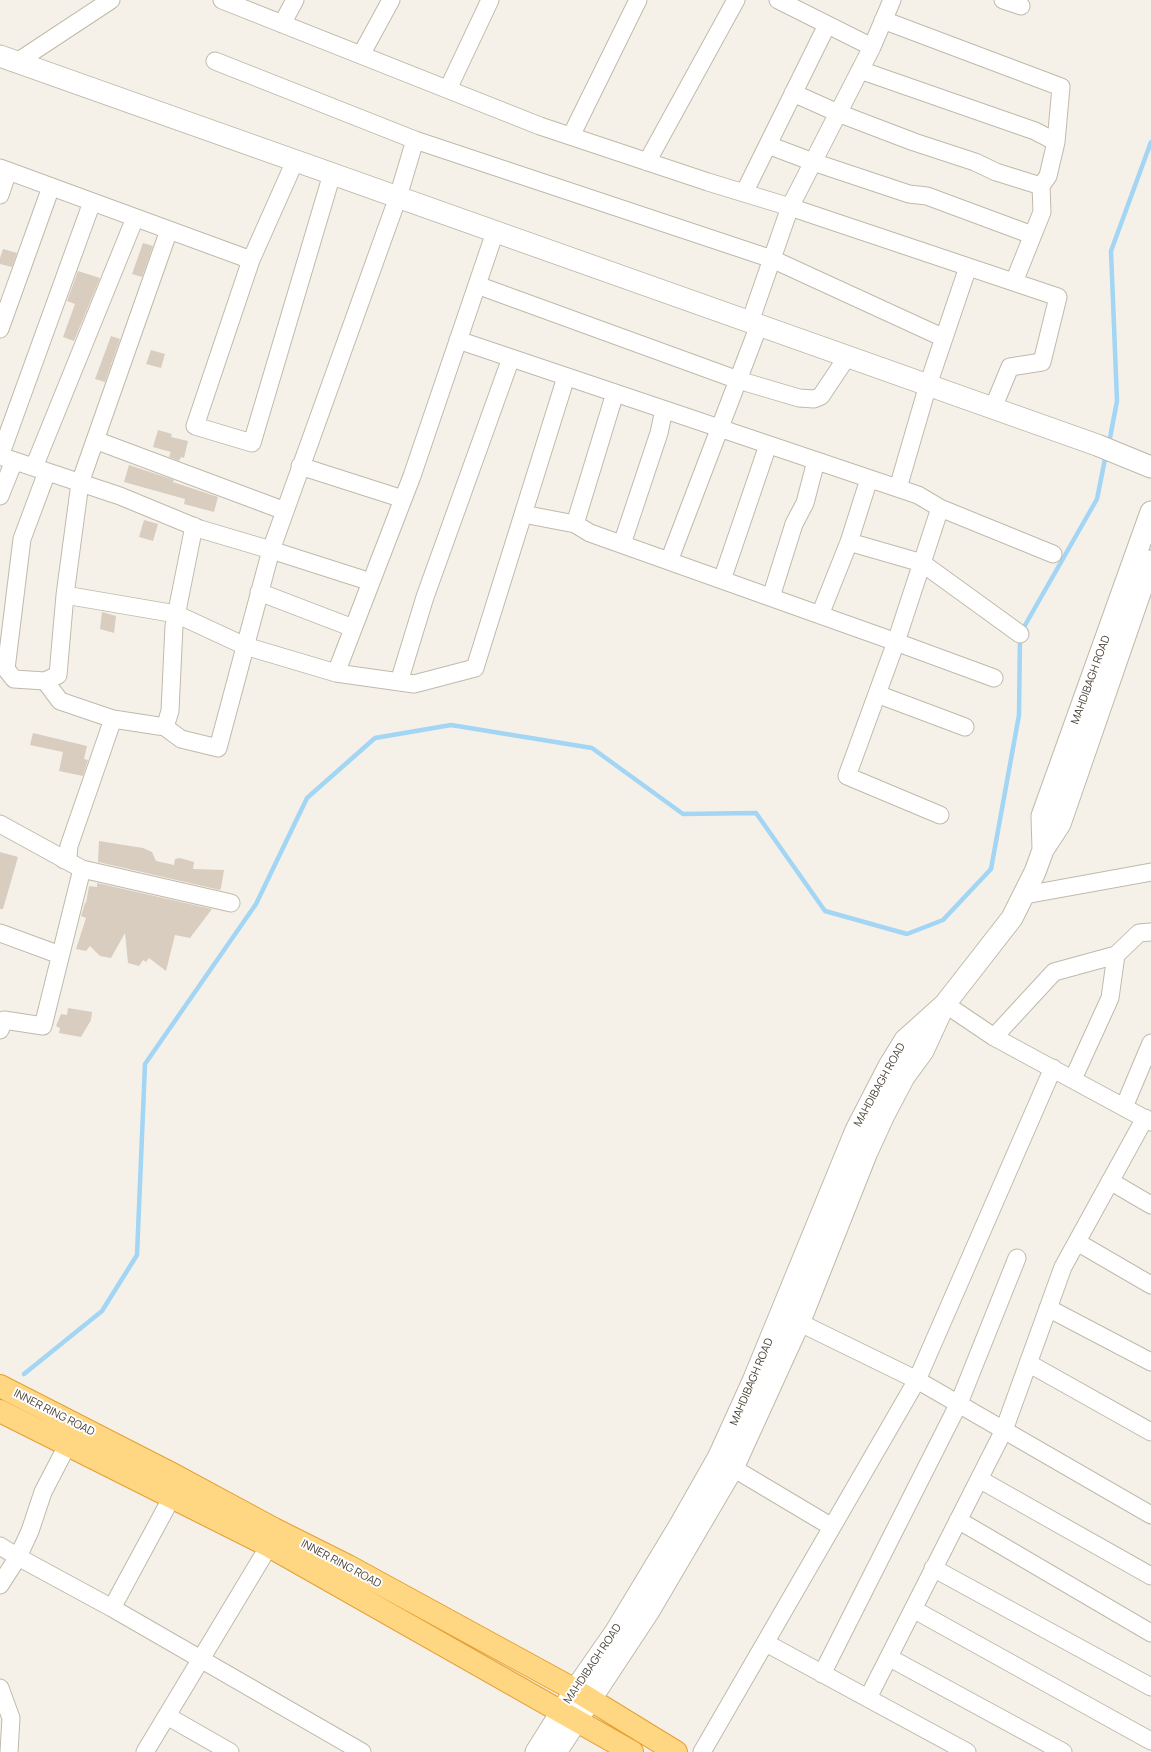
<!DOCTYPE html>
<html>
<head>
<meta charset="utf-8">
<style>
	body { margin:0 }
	canvas { display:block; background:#f5f1e9 }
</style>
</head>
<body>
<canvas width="1151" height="1752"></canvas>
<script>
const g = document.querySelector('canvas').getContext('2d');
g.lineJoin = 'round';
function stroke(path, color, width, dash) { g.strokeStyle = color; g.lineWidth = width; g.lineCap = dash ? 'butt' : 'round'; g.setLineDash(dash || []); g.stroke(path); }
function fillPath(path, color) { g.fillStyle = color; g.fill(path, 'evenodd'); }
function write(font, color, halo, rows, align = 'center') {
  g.font = font + ' Manrope,sans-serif'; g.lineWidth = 4; g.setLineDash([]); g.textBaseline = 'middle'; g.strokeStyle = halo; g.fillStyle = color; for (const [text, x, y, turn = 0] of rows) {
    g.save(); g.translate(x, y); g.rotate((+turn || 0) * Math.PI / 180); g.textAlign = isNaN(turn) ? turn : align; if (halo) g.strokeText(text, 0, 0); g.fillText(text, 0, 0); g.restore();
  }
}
stroke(new Path2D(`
	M1109,443L1117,401L1111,251L1151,142
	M24,1374L102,1311L137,1255L145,1064L256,904L307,798L375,738L451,725L592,748L683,814L756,813L825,911L907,934L943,920L991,869L1019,715L1020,634L1097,499L1106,454`), '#a3d5f4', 4.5);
fillPath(new Path2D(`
	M143,243L153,246L142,277L132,274Z
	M3,249L17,253L12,267L0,264V258Z
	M78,271L100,278L74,341L63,337L75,304L67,301Z
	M111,336L120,339L105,382L95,379Z
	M151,350L165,354L161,368L146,364Z
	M158,430L172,434L171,437L188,441L184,458L181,457L179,461L169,457L171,452L153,447Z
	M129,465L174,480L173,482L218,497L214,512L184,504L185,499L124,482Z
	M144,520L158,524L153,541L139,537Z
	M102,612L116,616L114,633L100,629Z
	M33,733L87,746L84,759L88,760L83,776L59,771L63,752L30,745Z
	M99,841L143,848L152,852L156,861L174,865L175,859L180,858L194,862L193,869L224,870L221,888L220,890L98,862Z
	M0,852L18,857L3,909H0Z
	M97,883L212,909L190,938L175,935L166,971L149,958L146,962L143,960L139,966L128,963L125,933L111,958L100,956L90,946L86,951L76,949L86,918L81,916L85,903H86L89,886L97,887Z
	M68,1008L92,1012L91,1020L81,1037L59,1033L60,1028L56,1026L61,1014L67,1015Z`), '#d8cdbe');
const minor = new Path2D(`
	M222,0L540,126L708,182L790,207L1058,297L1042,362L1010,367L993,408
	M778,0L872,47
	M1003,0L1021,6
	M883,20L1061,87L1056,142L1048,176L1041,186L1042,212L1014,282
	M282,24L295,0
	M361,55L391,0
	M215,61L415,140
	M17,62L111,0
	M860,70L1035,131L1056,142
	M448,89L490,0
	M793,93L838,113L914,142L975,162L996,172L1041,186
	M571,136L638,0
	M768,145L813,162L909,194L927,196L1032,235
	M647,162L736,0
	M0,168L251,260L295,161
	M744,193L827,25
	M0,195L8,171
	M251,260L195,426L252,443L332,174
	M477,285L738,380L799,398L814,399L821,396L847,357
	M750,322L790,207L872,47L892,0
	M0,329L51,187
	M458,340L918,495L940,508L896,642L590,533L575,524L615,393
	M95,440L285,511
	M0,456L120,496L200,529L271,550L398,197L415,140L772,259L944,338
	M0,456L92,202
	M300,466L403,499
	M34,467L135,218
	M47,472L22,539L6,669L14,679L45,681L58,675L65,595L80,483L169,230
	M898,488L928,385L968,267
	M0,496L14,461
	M940,508L1053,554
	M523,514L575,524
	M849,542L922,563L1020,634
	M622,544L659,433L664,410
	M669,561L759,325
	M722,580L768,445
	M259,592L353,628
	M65,595L176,614L245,646L336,673L412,476L495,232
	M771,597L794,524L805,503L816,461
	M820,615L849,542L869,479
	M336,673L414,684L475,668L566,377
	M45,681L60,701L113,719L165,727L181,739L218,748L271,550L371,582
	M399,682L425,597L511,358
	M877,694L965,727
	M165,727L170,711L174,626L194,526
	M940,815L847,776L896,642L994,678
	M0,824L82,869L231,903
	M64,860L68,857L69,846L113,719
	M1025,895L1151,872
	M0,933L60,955
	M945,1004L994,1037L1151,1122
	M0,1030L4,1020L43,1026L82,869
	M994,1037L1054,972L1116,955L1139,933L1151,932
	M1073,1079L1110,998L1116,955
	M1124,1107L1151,1043
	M1110,1181L1151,1205
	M1077,1242L1151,1285
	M1048,1308L1151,1362
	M788,1317L917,1380L1151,1515
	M1028,1363L1151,1432
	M733,1468L832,1527
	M979,1479L1151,1576
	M172,1497L112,1608L362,1752
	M958,1520L1151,1633
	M0,1546L18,1557L30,1531L43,1492L68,1444
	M933,1568L1151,1687
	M0,1585L18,1557L112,1608
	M913,1609L1151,1741
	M766,1643L967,1752
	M890,1658L1063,1752
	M822,1674L959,1403L1017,1258
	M0,1688L11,1718L9,1752
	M868,1698L1004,1430L1063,1267L1145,1118
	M167,1716L230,1752
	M145,1752L269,1546
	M702,1752L917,1380L1053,1068`);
const tertiary = new Path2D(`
	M0,56L1097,445L1151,467
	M1043,850L1042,816L1151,512
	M536,1752L575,1690L616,1631L680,1525L718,1458L753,1381L856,1130L889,1066L905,1040L945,1004L1012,918L1035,872L1043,850L1060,824L1151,561
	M556,1752L649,1611L733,1468L800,1321L867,1152L884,1115L904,1077L923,1051L941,1012`);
const trunk = new Path2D(`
	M0,1386L172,1474L274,1529L348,1566L575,1690L676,1752
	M0,1411L269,1546L632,1752`);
stroke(minor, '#c1b9ab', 19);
stroke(tertiary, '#c1b9ab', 23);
stroke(trunk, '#e5a034', 24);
stroke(minor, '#fff', 17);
stroke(tertiary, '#fff', 21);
stroke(trunk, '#ffd681', 22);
write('11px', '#4a4237', '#fff', [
	["MAHDIBAGH ROAD",1091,680,-70],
	["MAHDIBAGH ROAD",880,1085,-61],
	["MAHDIBAGH ROAD",752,1382,-67],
	["INNER RING ROAD",54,1413,27],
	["INNER RING ROAD",341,1564,28],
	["MAHDIBAGH ROAD",593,1664,-56]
]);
</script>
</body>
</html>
